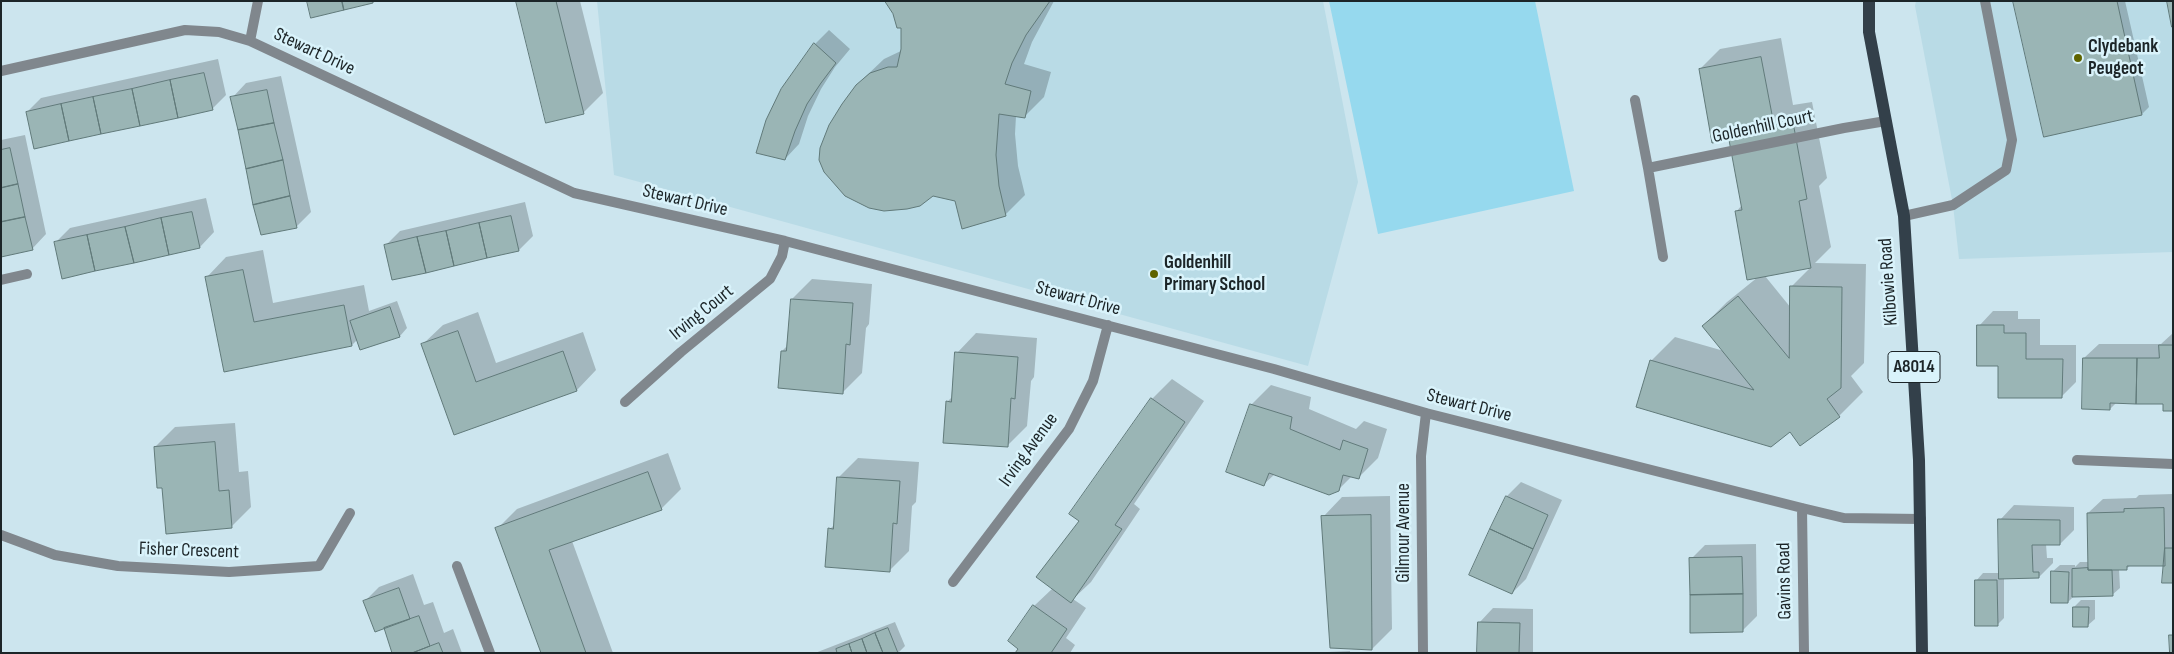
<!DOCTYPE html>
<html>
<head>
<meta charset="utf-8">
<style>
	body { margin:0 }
	#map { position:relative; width:2174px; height:654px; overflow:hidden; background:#cce5ee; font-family:"Sofia Sans Condensed",sans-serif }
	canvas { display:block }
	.frame { position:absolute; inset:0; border:2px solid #1c2528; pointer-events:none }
</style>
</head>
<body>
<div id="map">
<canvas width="2174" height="654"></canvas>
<div class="frame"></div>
</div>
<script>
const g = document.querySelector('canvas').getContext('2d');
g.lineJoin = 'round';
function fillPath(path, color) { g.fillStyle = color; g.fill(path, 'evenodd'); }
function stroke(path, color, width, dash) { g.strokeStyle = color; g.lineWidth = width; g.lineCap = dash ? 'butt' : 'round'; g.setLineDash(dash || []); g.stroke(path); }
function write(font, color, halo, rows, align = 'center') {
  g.font = font + ' "Sofia Sans Condensed",sans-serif'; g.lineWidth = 5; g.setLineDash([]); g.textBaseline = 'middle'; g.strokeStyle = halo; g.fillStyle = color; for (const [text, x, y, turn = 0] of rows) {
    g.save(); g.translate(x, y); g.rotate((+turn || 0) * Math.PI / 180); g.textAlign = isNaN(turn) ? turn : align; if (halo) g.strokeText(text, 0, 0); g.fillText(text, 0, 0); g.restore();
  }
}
fillPath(new Path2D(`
	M597,1H1323L1358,182L1308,366L614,175Z
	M1916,1H2173V252L1959,259L1953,205L1915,6Z`), '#b9dbe6');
fillPath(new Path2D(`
	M1329,1H1535L1574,191L1378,234Z`), '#96d9ee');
fillPath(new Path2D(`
	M517,1H580L603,93L583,113Z
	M886,1H1054L1032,42L1024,64L1051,72L1044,97L1024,117L1016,116L1015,134L1018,166L1025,195L1005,215L933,194L846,195L825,172L863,79L884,59L903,50V27Z
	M2015,1H2125L2149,107L2142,114L2045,136Z
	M829,30L850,49L835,67L821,89L808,116L799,144L785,159L815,44Z
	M1781,38L1793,105L1812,102L1827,178L1819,186L1831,247L1815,263L1866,264L1864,363L1851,376L1863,392L1839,416L1791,431L1651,361L1675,337L1724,351L1703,326L1727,302L1758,277L1736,212L1742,205L1730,139L1700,69L1720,49ZM1811,267L1791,287V308L1765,276Z
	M218,59L226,95L212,109L27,112L41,98Z
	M281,76L311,212L297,226L232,98L246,83Z
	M25,135L46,234L32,249L1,255V140Z
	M206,198L214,232L200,247L55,243L70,228Z
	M525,202L533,236L519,250L386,245L400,231Z
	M263,250L273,303L364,285L369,311L397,301L407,328L400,336L361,349L358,339L352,345L225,370L207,277L226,257Z
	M812,279L872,284L869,324L866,328L862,373L842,393L782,351L788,345L792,299Z
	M1993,311H2018V319H2040V345H2076V382L2062,396L1999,365L1979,326Z
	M478,312L496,363L583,332L596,370L577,390L454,433L423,344L443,325Z
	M976,333L1037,338L1034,377L1031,381L1027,426L1007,446L947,402L953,396L957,353Z
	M2173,333V410L2165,403L2117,402L2110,409L2084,358L2099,344H2161Z
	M1172,379L1204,401L1134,504L1140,509L1091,582L1073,599L1086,608L1066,638L1075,645L1070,653H1017L1034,606L1053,588L1081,520L1152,399Z
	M1271,385L1311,397L1309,409L1356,429L1364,421L1387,429L1378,458L1358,478L1352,476L1338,490L1275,474L1264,484L1251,405Z
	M235,423L239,472L248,471L251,507L231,527L164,486L155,447L175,427Z
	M668,453L681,489L661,509L572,541L613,653H542L497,529L517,509Z
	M858,458L919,462L916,502L912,506L909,551L889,571L830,529L835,524L838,478Z
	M1521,482L1562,500L1526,579L1512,593L1507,496Z
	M2173,494V582H2163V565H2131L2126,569H2119L2120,588L2112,595H2075L2068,602L2052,572L2060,565H2075V567L2080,562H2089L2088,513L2103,499L2136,498L2139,495Z
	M1390,496L1392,629L1372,649L1331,647L1323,517L1342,497Z
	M2014,505L2074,507V530L2060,544H2046L2047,558H2053V563L2039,577H2004V618L1997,625L1976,581L1983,573H2000V520Z
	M1756,544L1757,616L1743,630L1691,559L1705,545Z
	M413,574L424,605L433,602L444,633L453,629L462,653H394L384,627L365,601L379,587Z
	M2081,600H2095V619L2087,626L2074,607Z
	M1493,608L1533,609V653H1479V623Z
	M895,622L905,646L898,653H815Z
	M1350,651V653H1305Z`), '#0003');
const building = new Path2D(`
	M307,1H342L344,10L311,18Z
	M342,1H373V3L344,10Z
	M516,1H556L584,114L546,123Z
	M885,1H1050L1026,35L1012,63L1005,84L1031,91L1025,118L999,114L996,155L999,186L1006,216L962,229L955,201L933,196L920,206L907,209L884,211L869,208L845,196L824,172L819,160L820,148L829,125L842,104L856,85L870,73L888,67H897L901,49V28H897L893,14Z
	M2013,1H2117L2142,115L2044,137Z
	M2167,1H2173V27H2172Z
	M814,43L836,63L821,83L807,104L795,131L785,160L756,153L766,120L781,89Z
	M1761,57L1774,125L1793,122L1807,199L1799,201L1811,268L1747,280L1735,211L1742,210L1729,140L1712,143L1699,69Z
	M204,73L213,110L178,118L170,80Z
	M170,80L178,118L140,126L132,89Z
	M132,89L140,126L101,134L93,97Z
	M267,90L274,123L238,130L230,97Z
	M93,97L101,134L69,141L61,104Z
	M61,104L69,141L34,149L26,112Z
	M274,123L283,160L246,169L238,130Z
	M10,148L18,184L1,188V150Z
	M283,160L290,196L253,205L246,169Z
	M18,184L25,217L1,222V188Z
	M290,196L297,228L261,235L253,205Z
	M192,212L200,248L169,255L161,218Z
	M511,216L519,251L487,258L479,223Z
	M25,217L33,250L1,257V222Z
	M161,218L169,255L134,263L125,227Z
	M479,223L487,258L454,266L446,231Z
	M125,227L134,263L95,271L87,235Z
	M446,231L454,266L426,273L417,237Z
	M87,235L95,271L62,279L54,242Z
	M417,237L426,273L392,280L384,245Z
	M243,270L254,322L344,305L352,346L224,372L205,277Z
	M1790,286L1842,287L1841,388L1827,399L1840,417L1800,446L1790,432L1771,447L1636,407L1650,360L1754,390L1702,326L1738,296L1789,358Z
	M791,299L853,303L850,345L846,344L843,394L778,388L781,351H786Z
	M390,307L400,337L360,350L350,321Z
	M1977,325H2004V333H2026V359H2063L2062,398H1998V366H1977Z
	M458,331L476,382L563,351L577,391L454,435L421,344Z
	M2159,345H2173V411H2163V404H2136L2137,358H2159Z
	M955,352L1018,357L1015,399L1011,398L1008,447L943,443L946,401L951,402Z
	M2083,358H2137L2136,404L2110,403V410L2082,409Z
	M1151,398L1185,422L1115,525L1122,529L1071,603L1036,577L1079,521L1069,514Z
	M1250,404L1292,417L1290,429L1340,450L1343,440L1368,449L1359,479L1343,475L1339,491L1329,495L1269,473L1264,486L1226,472Z
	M215,442L219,491L229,490L232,528L166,534L162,488H157L154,447Z
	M648,472L662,510L549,550L586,653H541L495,528Z
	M837,477L900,481L897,524L893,523L890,572L825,567L828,528L833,529Z
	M1506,496L1548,515L1533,549L1490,529Z
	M2164,508L2165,566H2127V570H2088L2087,513L2124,512V509Z
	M1371,515L1372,650L1330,648L1321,516Z
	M1998,519L2060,520V545H2032L2033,572H2039V578L1999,579Z
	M1490,529L1533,549L1512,594L1469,575Z
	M2165,548H2173V583H2162Z
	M1742,557L1743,594L1690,595L1689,558Z
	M2088,568V570H2112L2113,596L2072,597V569Z
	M2051,571L2069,572L2068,603H2051Z
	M1975,580H1997L1998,626H1975Z
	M399,588L410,619L375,632L363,601Z
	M1743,594V632L1690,633V595Z
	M1033,605L1067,629L1051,653H1015L1018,649L1008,641Z
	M2073,607H2089L2088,627H2073Z
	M419,616L430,646L412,653H392L384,628Z
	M1478,622L1520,623L1519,653H1477Z
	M888,628L898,653H883L875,633Z
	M875,633L883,653H867L862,639Z
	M2169,635H2173V653H2170Z
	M862,639L867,653H852L849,644Z
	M439,643L443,653H412L430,646Z
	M849,644L852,653H837L836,649Z`);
fillPath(building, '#9ab5b5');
stroke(building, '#617a7a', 1);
stroke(new Path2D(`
	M250,41L258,1
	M1,71L185,30L219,32L250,41L574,193L785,241L1274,369L1426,413L1802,508L1844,518L1921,519
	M1635,100L1648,168
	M1904,216L1953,205L2006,170L2012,140L1985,1
	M1663,257L1648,168L1844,128L1886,121
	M1,280L27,274
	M625,402L681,352L770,279L782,256L785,241
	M2077,460L2173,464
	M1802,508L1804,653
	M1,535L55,555L118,566L229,572L319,566L350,513
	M457,566L490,653
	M953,582L1069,429L1093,381L1108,325
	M1423,653L1421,456L1426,413`), '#80878d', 10);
stroke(new Path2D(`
	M1869,1V32L1904,216L1919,460L1922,653`), '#33404a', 12);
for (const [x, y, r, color] of [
	[2078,58,5,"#5f6400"],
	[1154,274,5,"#5f6400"]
]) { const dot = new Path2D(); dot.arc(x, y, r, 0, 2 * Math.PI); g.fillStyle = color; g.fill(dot); stroke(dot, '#d9f3fb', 2); }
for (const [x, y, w] of [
	[1914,367,52]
]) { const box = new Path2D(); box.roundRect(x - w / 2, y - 15.5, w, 31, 4); g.fillStyle = '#d9f3fb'; g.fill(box); stroke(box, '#1c2528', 1); }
write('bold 18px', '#1c2528', null, [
	["A8014",1914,367]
]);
write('bold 19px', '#1c2528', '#d9f3fb', [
	["Clydebank",2088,47],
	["Peugeot",2088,69],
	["Goldenhill",1164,263],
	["Primary School",1164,285]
], 'left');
write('19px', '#1c2528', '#d9f3fb', [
	["Stewart Drive",314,52,25],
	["Goldenhill Court",1763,127,-12],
	["Stewart Drive",685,201,13],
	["Kilbowie Road",1889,282,-94],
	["Stewart Drive",1078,299,15],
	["Irving Court",702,313,-39],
	["Stewart Drive",1469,406,14],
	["Irving Avenue",1029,450,-54],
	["Gilmour Avenue",1404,533,-90],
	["Fisher Crescent",189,551,2],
	["Gavins Road",1785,581,-91]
]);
</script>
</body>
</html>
